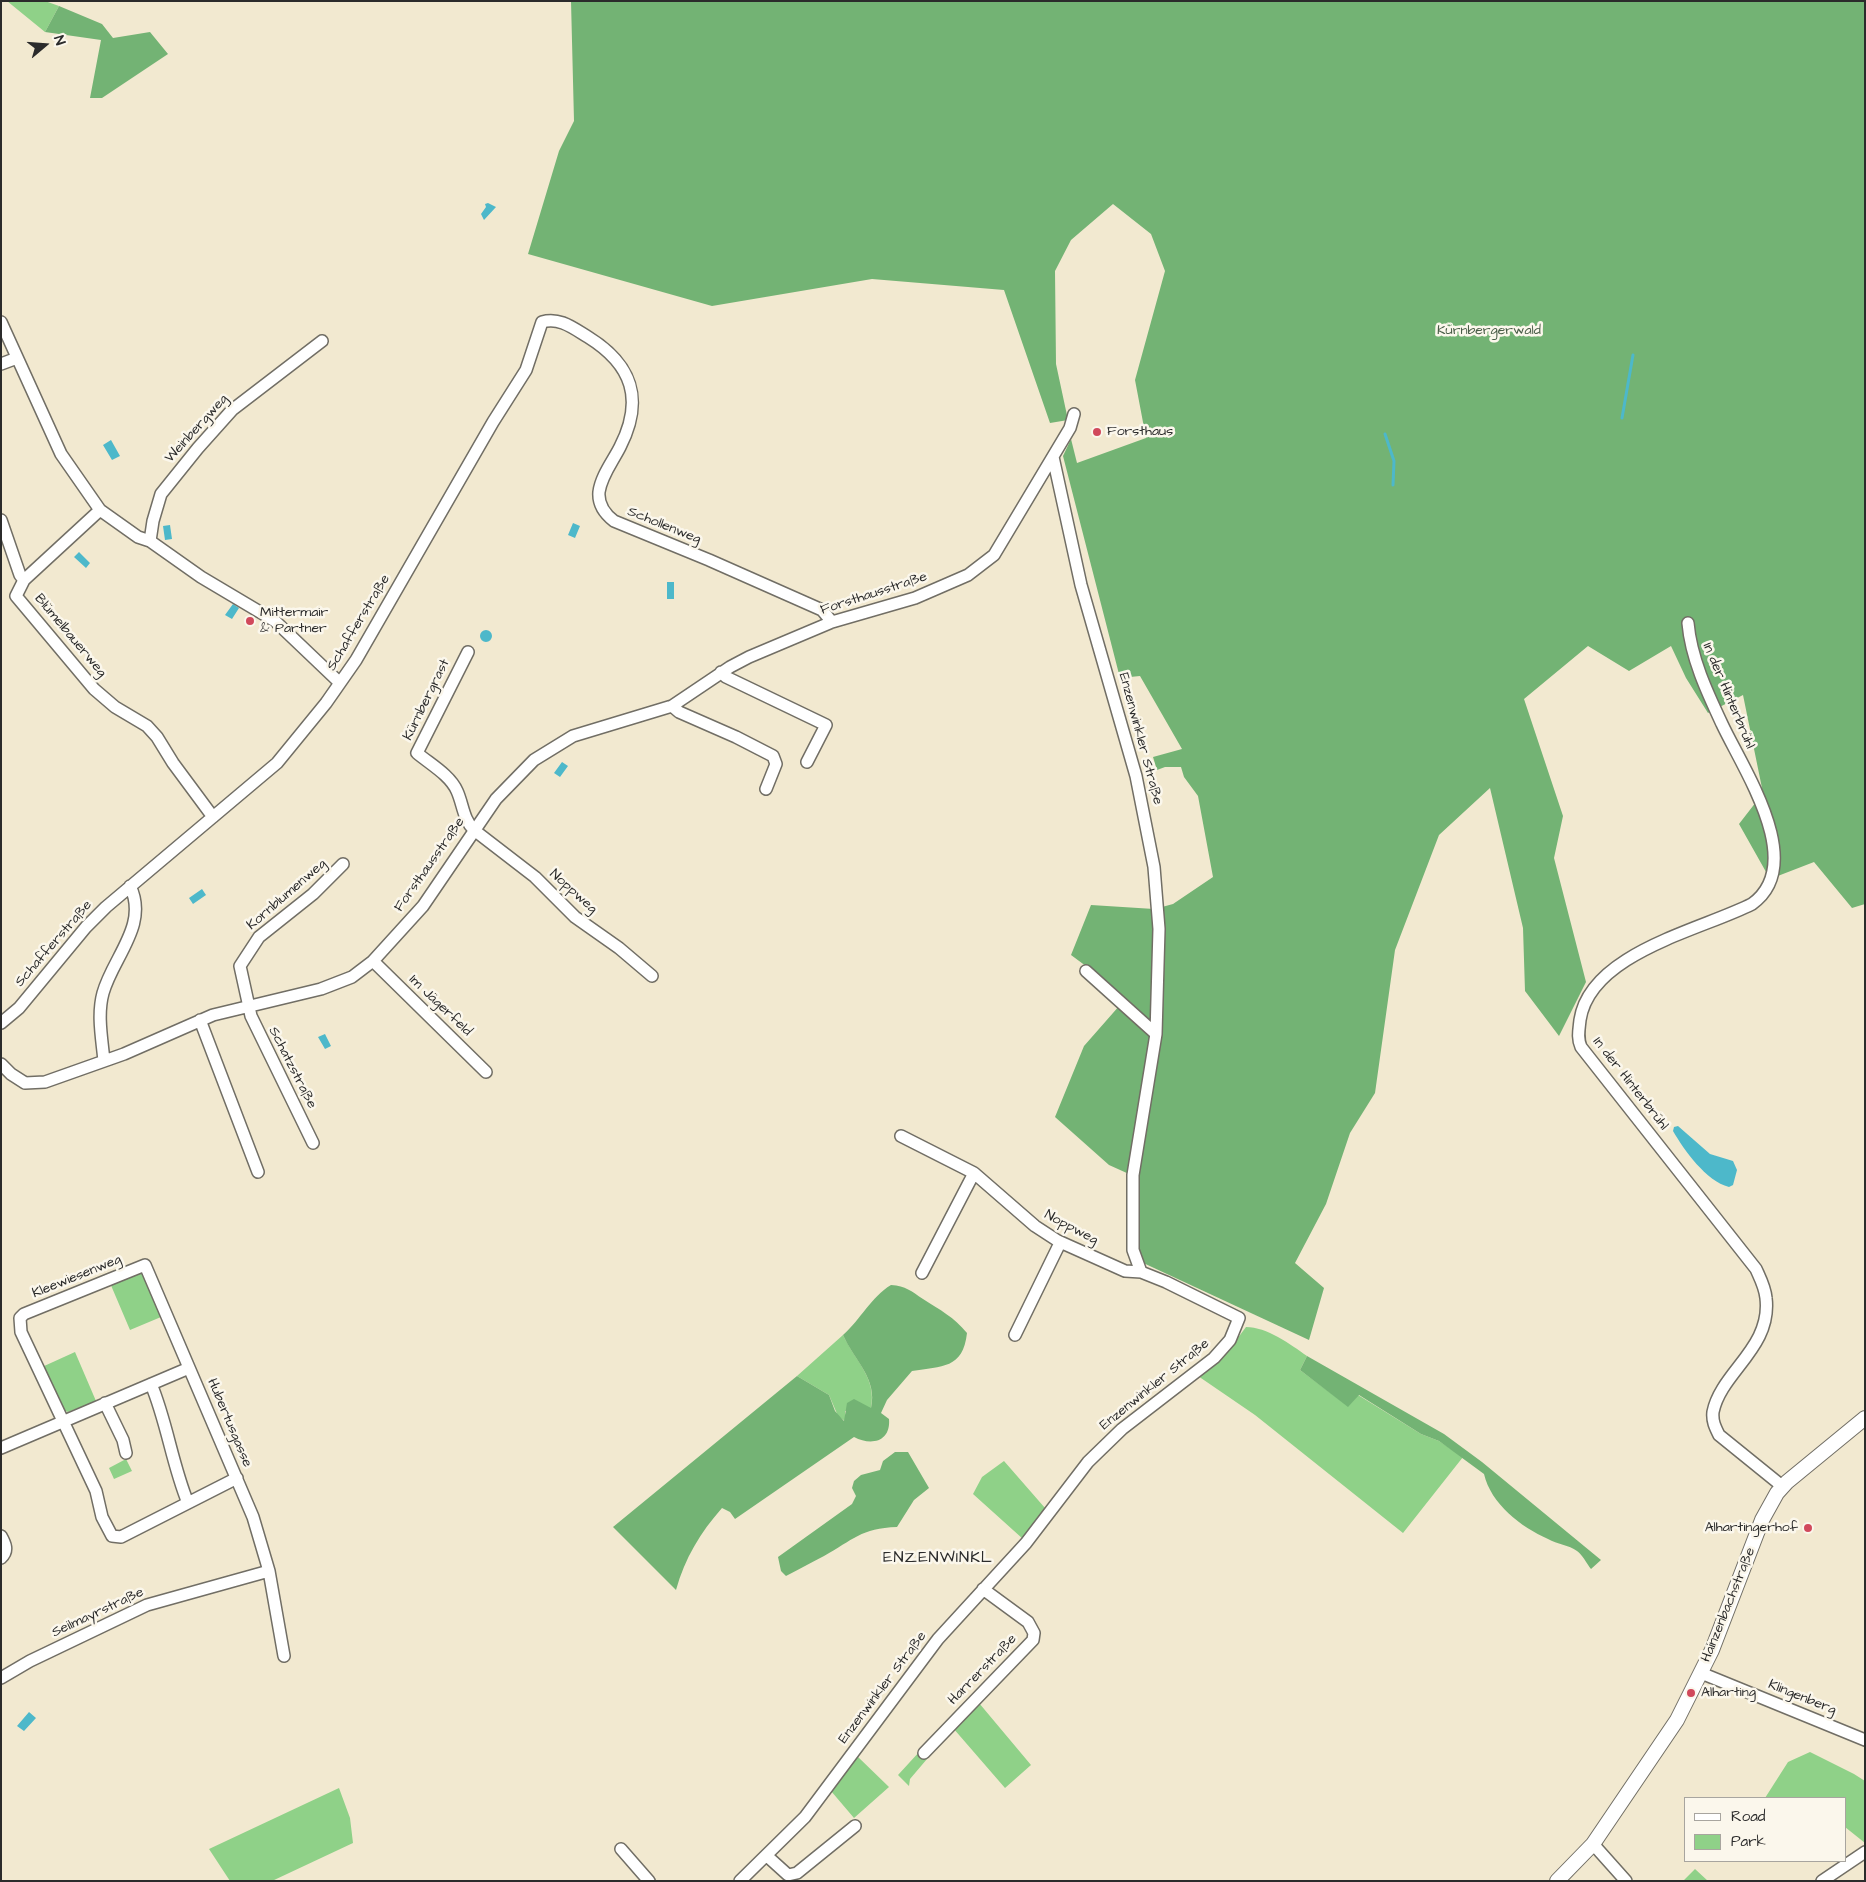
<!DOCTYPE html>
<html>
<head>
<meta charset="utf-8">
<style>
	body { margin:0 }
	#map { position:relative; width:1866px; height:1882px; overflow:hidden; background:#f2e9d0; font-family:"Architects Daughter",sans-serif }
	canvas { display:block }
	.frame { position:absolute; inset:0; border:2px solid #2b2b2b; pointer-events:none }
	.legend { position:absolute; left:1684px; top:1797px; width:162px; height:65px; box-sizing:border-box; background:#fbf7ec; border:1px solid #a8a59f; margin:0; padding:6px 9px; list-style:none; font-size:15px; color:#2b2b2b }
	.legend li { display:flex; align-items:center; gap:10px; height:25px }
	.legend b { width:25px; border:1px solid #a8a59f }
	.north { position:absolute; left:20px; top:20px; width:50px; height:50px; -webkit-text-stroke:4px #fbf7ec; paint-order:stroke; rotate:72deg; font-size:14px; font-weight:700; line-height:20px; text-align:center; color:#2b2b2b }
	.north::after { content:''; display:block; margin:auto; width:18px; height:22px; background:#2b2b2b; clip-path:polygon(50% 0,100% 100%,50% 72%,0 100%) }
</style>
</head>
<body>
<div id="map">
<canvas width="1866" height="1882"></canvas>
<div class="frame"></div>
<ul class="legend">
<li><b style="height:6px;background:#fff"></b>Road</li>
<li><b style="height:14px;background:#8fd188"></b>Park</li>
</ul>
<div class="north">N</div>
</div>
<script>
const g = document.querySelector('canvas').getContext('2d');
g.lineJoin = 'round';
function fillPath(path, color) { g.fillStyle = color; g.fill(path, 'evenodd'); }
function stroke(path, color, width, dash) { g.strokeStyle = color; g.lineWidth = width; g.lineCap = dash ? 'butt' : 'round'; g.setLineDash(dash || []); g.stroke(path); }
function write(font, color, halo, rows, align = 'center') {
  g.font = font + ' "Architects Daughter",sans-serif'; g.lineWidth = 5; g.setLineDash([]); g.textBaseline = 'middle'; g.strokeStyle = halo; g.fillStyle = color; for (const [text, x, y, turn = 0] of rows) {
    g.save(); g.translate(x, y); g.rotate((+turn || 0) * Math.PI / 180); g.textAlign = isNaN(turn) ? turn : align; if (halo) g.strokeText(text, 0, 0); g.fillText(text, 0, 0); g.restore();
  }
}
fillPath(new Path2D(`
	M7,1H45L59,6L45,32Z
	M140,1272L144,1276L161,1317L130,1330L110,1283Z
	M1246,1327C1267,1327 1290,1344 1307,1356L1300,1370L1348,1406L1358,1395L1421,1434L1439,1441L1463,1457L1403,1533L1255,1415L1198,1376L1228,1351Z
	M843,1335C855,1361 877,1378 871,1408L845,1411V1421L838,1416L829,1395L797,1376Z
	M75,1352L96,1401L68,1412L63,1410L42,1367Z
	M126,1459L132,1471L114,1479L109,1468Z
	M1004,1461L1045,1508L1023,1539L973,1494L982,1477Z
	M979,1703L1031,1765L1005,1788L953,1728Z
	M920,1751L927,1759L910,1779L909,1786L898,1775Z
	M1810,1752L1854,1774L1865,1781V1843L1845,1827V1798H1765L1788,1762Z
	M856,1755L889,1787L854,1818L831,1791Z
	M339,1788L350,1818L353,1843L272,1881H230L209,1849Z
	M1695,1869L1708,1881H1683Z`), '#8fd188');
fillPath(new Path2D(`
	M571,1H1865V904L1852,908L1814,862L1770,879L1739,824L1763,793L1743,695L1708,713L1686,678L1671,646L1629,671L1588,646L1524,699L1563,816L1554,858L1586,982L1559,1036L1525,991L1523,928L1490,788L1439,835L1395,950L1375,1093L1350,1133L1326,1204L1295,1263L1324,1288L1309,1340L1139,1261L1138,1173L1162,1036V907L1173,904L1213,877L1198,796L1184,777L1181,767H1165L1157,770L1153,757L1182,749L1140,676L1120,678L1063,456L1071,439L1077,463L1146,438L1135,380L1165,271L1151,234L1113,204L1071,240L1055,271L1056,364L1068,420L1050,423L1004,290L872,279L712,306L528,254L559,151L574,121Z
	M59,6L102,24L113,38L150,32L168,54L102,98H90L101,40L45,32Z
	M1091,905L1154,909L1152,1025L1098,975L1071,955Z
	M1120,1005L1153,1035L1129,1174L1109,1165L1055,1117L1084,1046Z
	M891,1285C906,1286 911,1291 923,1299C940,1310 954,1317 967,1333C963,1369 942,1366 912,1371L887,1400L881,1413L889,1419C891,1442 871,1446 854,1437L735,1519L730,1512L722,1508C700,1533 685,1558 676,1590L613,1527L797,1376L829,1395L835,1411L844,1421L847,1403L854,1399L871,1408C878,1379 854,1360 843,1335C861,1319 871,1297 891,1285Z
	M1307,1356L1444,1434L1482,1462L1601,1560L1591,1569C1587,1564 1582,1554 1577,1551C1569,1545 1557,1544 1548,1539C1521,1527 1491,1504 1484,1474L1439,1441L1421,1434L1359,1395L1348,1407L1300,1370Z
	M895,1452H908L929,1488L914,1500L897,1527C861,1528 853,1540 824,1556C811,1563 799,1569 786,1576L781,1571L778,1557L852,1504L856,1496L852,1488L854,1481L861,1475L880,1470L883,1461Z`), '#73b374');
fillPath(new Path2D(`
	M488,203L496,207L484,220L481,214L486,207L485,204Z
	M111,440L120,456L112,460L103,445Z
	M573,523L580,526L575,538L568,535Z
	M170,525L172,539L165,540L163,526Z
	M79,552L90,563L86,568L74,557Z
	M667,582H674V599H667Z
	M233,604L239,608L232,619L225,615Z
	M480 636a6 6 0 1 1 12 0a6 6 0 1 1-12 0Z
	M562,762L568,766L560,777L554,773Z
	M202,889L206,895L193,904L189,898Z
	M325,1034L331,1046L325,1049L318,1037Z
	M1678,1126L1710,1154L1733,1161L1737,1170L1733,1185L1729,1187C1706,1181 1684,1150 1673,1131L1674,1127Z
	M29,1712L36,1718L24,1731L17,1726Z`), '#4db8ca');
stroke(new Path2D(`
	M1622,418L1633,355
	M1385,434L1394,461L1393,485`), '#4db8ca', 3);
const minor = new Path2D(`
	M1,322L61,454L100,510L138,537L150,541L201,577L275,621L340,683
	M1,364L17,358
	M1053,457L1081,585L1136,776L1154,867L1159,929L1156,1034L1133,1175V1250L1141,1272
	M100,510L24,580L16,596L94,689L115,707L147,726L157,737L173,763L213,817
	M1,520L20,575L24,580
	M150,541L153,521L161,494L198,448L232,410L322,341
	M1688,623C1691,658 1707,692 1722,724C1743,769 1808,864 1752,904C1701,930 1590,953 1580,1020C1579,1030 1577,1038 1581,1047L1756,1269C1760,1278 1765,1287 1766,1298C1772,1348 1721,1372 1713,1412C1712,1421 1715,1427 1719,1435L1782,1486
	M468,652L417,753C430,764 450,775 457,791C463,804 463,819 474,830L535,877L575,917L619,948L652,976
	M721,672L726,677L826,725L807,762
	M672,706L679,712L736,737L773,756L776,764L766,789
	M373,961L486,1072
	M1086,971L1156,1034
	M200,1020L258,1172
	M1,1023L19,1008L86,927L106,907L277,763L326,703L356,660L493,422L526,370L542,322C560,317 573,328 588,337C633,365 644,400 620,447C613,461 601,476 599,492C598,504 605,514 614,521L709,560L822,610L832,622
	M104,1061C102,1039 97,1015 103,993C113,957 149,925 130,886
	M1,1064L11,1074L25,1083L45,1082L124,1054L213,1015L321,989L352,977L373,961L423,906L496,799L534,760L573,736L672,706L730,667L749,657L832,622L915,598L968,575L994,555L1070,428L1074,414
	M901,1136L974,1173
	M313,1143L251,1016L240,966L259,937L313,894L343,864
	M1015,1335L1060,1243
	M151,1384C167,1422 172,1464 188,1503
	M105,1403L123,1440L126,1453
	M1,1448L189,1368
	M237,1478L121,1537L112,1536L102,1517L96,1491L21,1332L20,1318L24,1314L145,1265L253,1517L269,1571L284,1656
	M1,1536C5,1543 9,1551 1,1558
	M1701,1673L1865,1740
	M1,1678L30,1661L147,1605L269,1571
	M924,1753L1033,1640L1034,1633L1028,1622L983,1589
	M1593,1844L1626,1881
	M621,1849L649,1881
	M767,1856L788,1875L797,1873L855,1826
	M740,1881L805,1817L938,1639L1026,1543L1088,1462L1122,1429L1214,1358L1230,1340L1239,1318L1166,1282L1141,1272L1125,1271L1058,1241L1035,1226L974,1173L922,1273
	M1822,1881L1865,1852`);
const tertiary = new Path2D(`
	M1557,1881L1593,1844L1677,1720L1712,1650L1762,1520L1777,1493L1787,1482L1865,1418`);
stroke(minor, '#716e65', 14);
stroke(tertiary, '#716e65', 16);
stroke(minor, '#fff', 11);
stroke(tertiary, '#fff', 14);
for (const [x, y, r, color] of [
	[1097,432,5,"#d1495b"],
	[250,621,5,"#d1495b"],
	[1808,1528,5,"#d1495b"],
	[1691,1693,5,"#d1495b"]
]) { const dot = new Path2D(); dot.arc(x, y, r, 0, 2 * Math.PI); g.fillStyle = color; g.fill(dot); stroke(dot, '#fbf7ec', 2); }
write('14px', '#495d47', '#fbf7ec', [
	["Kürnbergerwald",1489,331]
]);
write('14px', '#2b2b2b', '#fbf7ec', [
	["Weinbergweg",197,429,-48],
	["Schollenweg",664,526,22],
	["Forsthausstraße",874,594,-18],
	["Schafferstraße",359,623,-59],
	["Blümelbauerweg",70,636,50],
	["In der Hinterbrühl",1728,696,67],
	["Kürnbergrast",427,700,-64],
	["Enzenwinkler Straße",1140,739,75],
	["Forsthausstraße",430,865,-55],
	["Noppweg",573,892,42],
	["Kornblumenweg",287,895,-41],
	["Schafferstraße",54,944,-49],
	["Im Jägerfeld",440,1006,44],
	["Schatzstraße",292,1068,63],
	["In der Hinterbrühl",1630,1084,52],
	["Noppweg",1071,1228,28],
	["Kleewiesenweg",77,1277,-22],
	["Enzenwinkler Straße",1155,1385,-39],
	["Hubertusgasse",229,1423,67],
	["Hainzenbachstraße",1729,1605,-68],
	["Seilmayrstraße",98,1613,-25],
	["Harrerstraße",983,1670,-46],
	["Enzenwinkler Straße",883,1688,-53],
	["Klingenberg",1802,1698,22]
]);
write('14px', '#2b2b2b', '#fbf7ec', [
	["Forsthaus",1107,432],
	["Mittermair",260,613],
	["& Partner",260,629],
	["Alhartingerhof",1798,1528,"right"],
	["Alharting",1701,1693]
], 'left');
g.letterSpacing = '1px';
write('16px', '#2b2b2b', '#fbf7ec', [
	["ENZENWINKL",938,1559]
]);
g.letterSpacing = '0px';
</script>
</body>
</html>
